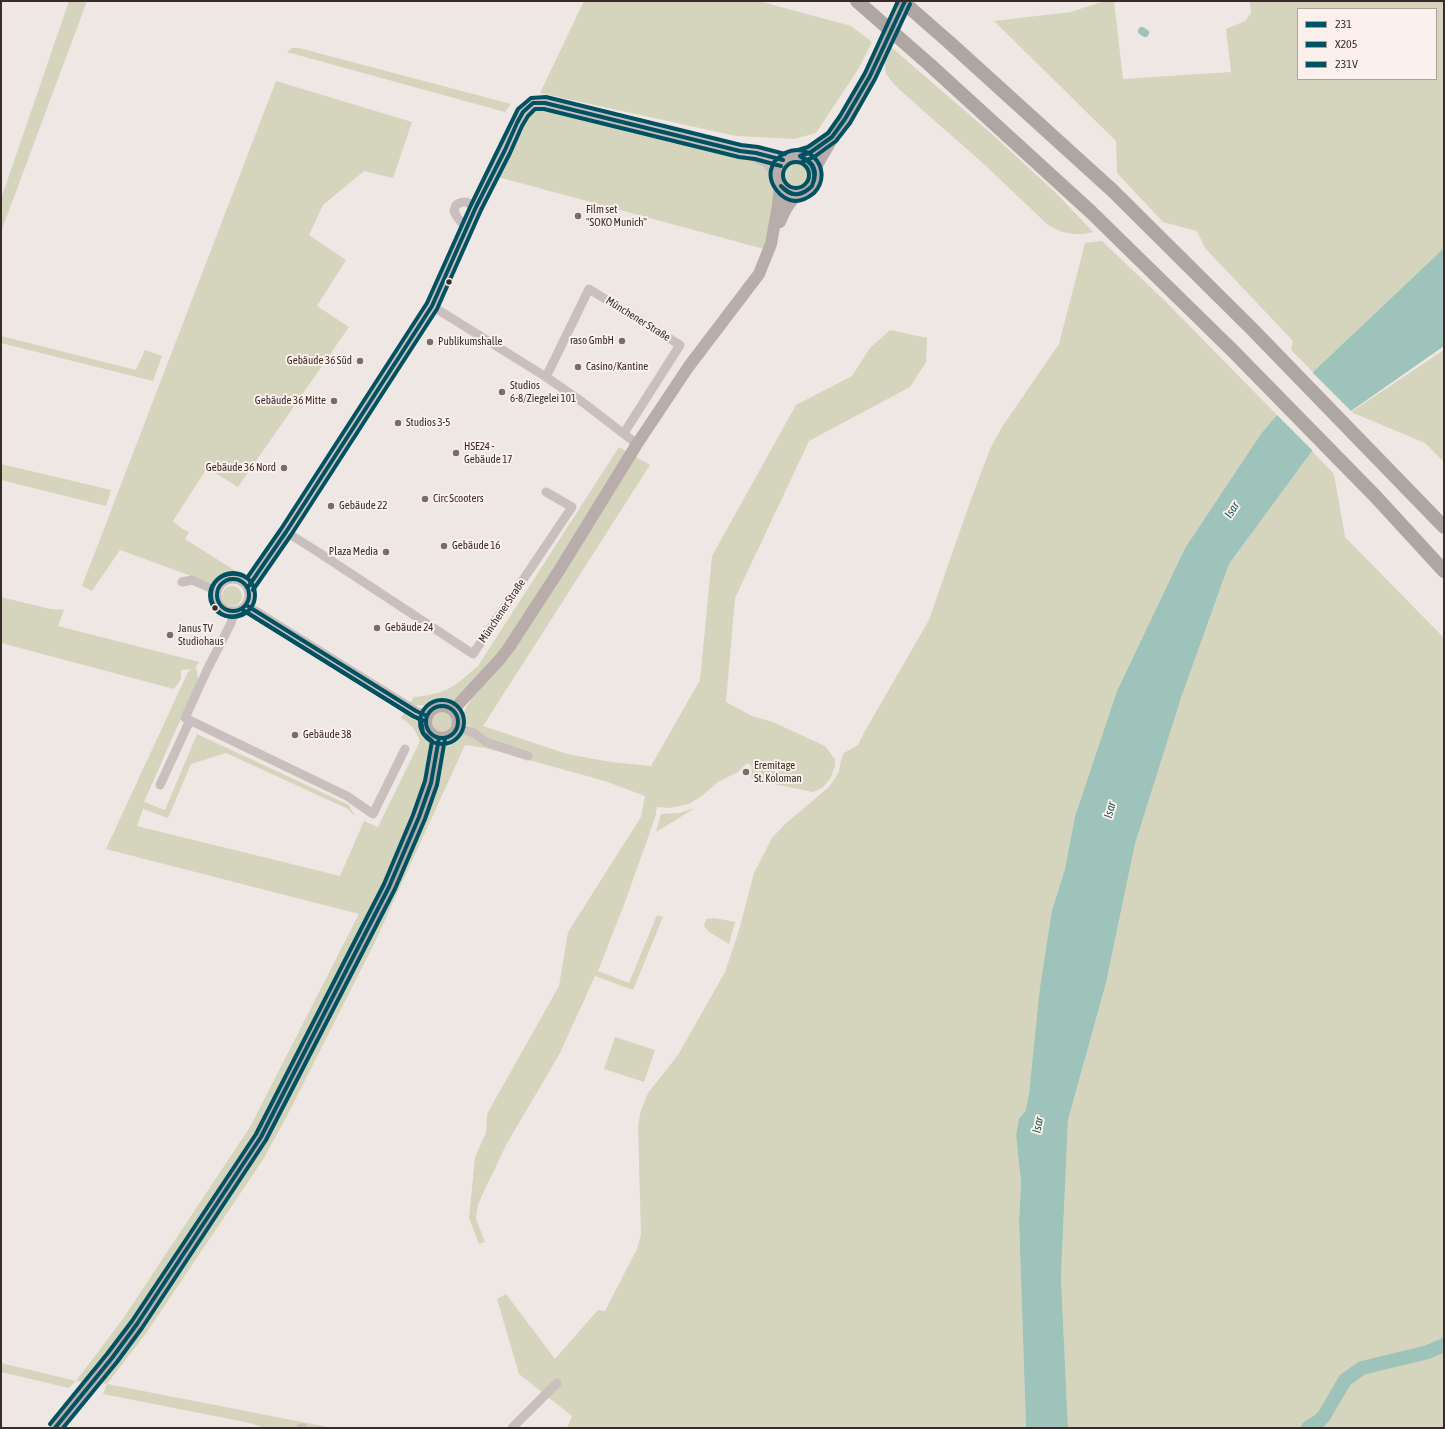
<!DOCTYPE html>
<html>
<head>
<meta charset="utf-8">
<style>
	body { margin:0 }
	#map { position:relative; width:1445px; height:1429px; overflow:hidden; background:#efe7e3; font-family:"Asap Condensed",sans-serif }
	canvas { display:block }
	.frame { position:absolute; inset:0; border:2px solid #3a2b29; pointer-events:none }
	.legend { position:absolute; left:1297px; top:8px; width:140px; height:72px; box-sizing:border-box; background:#fbf0eb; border:1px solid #aea19d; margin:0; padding:5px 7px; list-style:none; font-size:12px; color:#3a2b29 }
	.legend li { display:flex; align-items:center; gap:8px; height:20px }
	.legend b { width:20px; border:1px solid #aea19d }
</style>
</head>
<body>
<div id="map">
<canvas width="1445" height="1429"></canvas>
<div class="frame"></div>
<ul class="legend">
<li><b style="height:5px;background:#005262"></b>231</li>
<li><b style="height:5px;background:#005262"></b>X205</li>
<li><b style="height:5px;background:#005262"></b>231V</li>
</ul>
</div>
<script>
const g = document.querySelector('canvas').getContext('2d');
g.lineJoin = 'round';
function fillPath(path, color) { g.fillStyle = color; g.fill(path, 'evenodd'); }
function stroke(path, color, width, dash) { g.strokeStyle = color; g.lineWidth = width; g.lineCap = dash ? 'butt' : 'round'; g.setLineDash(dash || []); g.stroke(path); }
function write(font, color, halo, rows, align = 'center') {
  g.font = font + ' "Asap Condensed",sans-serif'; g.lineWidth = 4; g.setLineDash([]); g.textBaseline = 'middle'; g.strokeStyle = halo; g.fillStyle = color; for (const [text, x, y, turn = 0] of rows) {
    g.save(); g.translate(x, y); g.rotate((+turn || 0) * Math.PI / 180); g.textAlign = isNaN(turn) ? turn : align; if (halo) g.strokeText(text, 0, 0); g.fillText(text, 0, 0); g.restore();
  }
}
fillPath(new Path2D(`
	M69,1H87L1,232V199Z
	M584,1H759L851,26L872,42L859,68L816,133L794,139L736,136L540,93Z
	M1104,1H1114L1123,79L1231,72L1226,29L1245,21L1251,13L1250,1H1444V248L1313,372L1291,350L1293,341L1205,248L1197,231L1163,222L1117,173L1116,141L994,21L1071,12ZM1298,9H1436V79H1298Z
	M891,47L994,136L1056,193L1093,232L1084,234H1074L1062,232L1048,225L987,167L900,90C884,74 880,69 891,47Z
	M292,48H299L511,104L505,112L287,52Z
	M276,81L412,122L393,178L364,171L323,205L309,235L346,260L317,306L349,327L238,487L207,468L173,521L181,528L189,532L185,539L237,572L221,576L213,584L120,550L92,591L82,586Z
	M547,108L563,110L750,159L763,164L771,173L776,190L764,249L498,177L524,117L533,110Z
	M782 175a14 14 0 1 1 28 0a14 14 0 1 1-28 0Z
	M1102,241L1165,301L1277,415L1261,435L1185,548L1117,691L1075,816L1065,869L1052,910L1029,1094L1025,1112L1019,1118L1016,1135L1021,1183L1019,1221L1026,1428H567L572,1416L519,1374L497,1299L506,1294L555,1359L598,1310L605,1311L637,1249L641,1234L638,1126L641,1110L648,1093L678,1055L725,972L739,930L754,873L772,838L784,825L829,787L839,772L841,760L844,753L858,745L865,731L929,620L970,502L990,449L1002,427L1059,344L1085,243Z
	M890,330L927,338L926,362L910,387L809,441L735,598L726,702L752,716L773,722L825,746L835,759V766L830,779L822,788L813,792L769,783L751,778L752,771L751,765L747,763L738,772L718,782L703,795L689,804L669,808L657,807L655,818L625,902L598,971L629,983L657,915L663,917L633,990L595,976L560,1053L506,1145L478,1204L476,1219L485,1242L479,1244L469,1218L475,1157L486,1133L487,1114L559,986L568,932L641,817L645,796L605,781L485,748L465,745L375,942L288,1114L264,1158L147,1332L107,1384L333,1428H264L250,1423L103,1394L107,1384L76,1381L69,1388L1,1372V1363L76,1381L122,1320L250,1127L359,914L106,849L188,672L191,669L181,670V679L174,689L1,643V597L50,609L64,610L58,626L199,662L195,669L197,670L198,680L144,802L165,810L197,734L349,805L355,817L348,809L226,753L191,764L168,818L143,809L137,826L340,876L364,821L378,827L420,741C416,731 411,724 401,718L414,697C448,694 453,687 478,666L619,447L650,465L483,726L567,754L611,762L651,766L700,680L712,556L796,405L852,376L870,348ZM462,693L471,700C465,709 461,713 465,724L474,729L460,733L455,740L447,743L442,757L431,754V740L424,729L422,723L412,716L417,705L429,706L441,702L452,701Z
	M1,336L136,370L145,350L162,356L153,381L1,343Z
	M1444,350V462L1425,443L1351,412Z
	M1312,451L1334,474L1345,537L1444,638V1428H1068L1061,1277L1068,1120L1106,983L1135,844L1181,698L1229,564Z
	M1,464L111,490L106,506L1,480Z
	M222 596a10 10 0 1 1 20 0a10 10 0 1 1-20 0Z
	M430 722a12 12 0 1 1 24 0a12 12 0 1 1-24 0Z
	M695,808L656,832L661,814L679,813Z
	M715,918L735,922L729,944L709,932L704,926L706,919Z
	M615,1037L655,1050L644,1082L604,1069Z`), '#d5d4bc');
fillPath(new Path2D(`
	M1444,248V346L1351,411L1312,451L1229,564L1181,698L1135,844L1106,983L1068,1120L1061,1277L1068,1428H1026L1019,1221L1021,1183L1016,1135L1019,1118L1025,1112L1029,1094L1040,988L1052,910L1065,869L1075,816L1117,691L1185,548L1261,434L1313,372Z`), '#9ec3bb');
fillPath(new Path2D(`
	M1311,371L1353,413L1314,452L1275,413Z`), '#efe7e3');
stroke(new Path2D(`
	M1142,31L1145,33`), '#9ec3bb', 8);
stroke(new Path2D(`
	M1308,1428L1319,1421L1324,1416L1345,1380L1362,1368L1428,1352L1444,1345`), '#9ec3bb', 14);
stroke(new Path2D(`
	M751,156L766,163L776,174
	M466,228L457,217L454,211L456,205C464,200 468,202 476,207
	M432,306L546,377L581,401L637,444
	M546,377L589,289L680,345L624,433
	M286,532L318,552L473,654L572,507L546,492
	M217 595a16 16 0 1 1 32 0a16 16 0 1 1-32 0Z
	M182,582L192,580L217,591
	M248,587L286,532L432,306L476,207L505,150L517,123L523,112L533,103H545L740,151L756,153L783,160
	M246,605L416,711L427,716
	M234,612L231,623L207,670L185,718L347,796L373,814L405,749
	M458,728L474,733L486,742L528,756
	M160,785L190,720
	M301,1428H303
	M512,1428L557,1383`), '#c9bfbc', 9);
stroke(new Path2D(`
	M777 175a19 19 0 1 1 38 0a19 19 0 1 1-38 0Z
	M800,156L811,152L830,139
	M815,169C832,137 853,108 870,76C883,52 893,26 905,1
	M780,222C784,211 789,203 797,195
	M426 722a16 16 0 1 1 32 0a16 16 0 1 1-32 0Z
	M453,710L501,658L510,646L560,569L637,444L689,366L759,274L771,244L778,205L780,185
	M55,1428L112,1358L137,1324L261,1137L389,887L419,817L431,783L439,738`), '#b8adab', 12);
stroke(new Path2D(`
	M950,43L1112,190L1252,329L1444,527
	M930,65L1091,212L1233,351L1376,497L1444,571`), '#aea6a2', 14);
stroke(new Path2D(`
	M857,1L930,65
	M902,1L950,43`), '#aea6a2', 14);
stroke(new Path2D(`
	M800,156L811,152L832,137L845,119L870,76L905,1
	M801,157C815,162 818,173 812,186
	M801,157C814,163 817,173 812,186
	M781,186C792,197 801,197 812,186
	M781,186C791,198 802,196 812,186
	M217 595a16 16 0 1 1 32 0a16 16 0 1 1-32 0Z
	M248,587L286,532L432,306L476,207L505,150L517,123L523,112L533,103H545L740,151L756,153L783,160
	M246,605L416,711L427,716
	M426 722a16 16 0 1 1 32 0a16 16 0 1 1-32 0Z
	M55,1428L112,1358L137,1324L261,1137L389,887L419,817L431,783L439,738`), '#005262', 4);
stroke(new Path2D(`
	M774,162C773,164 772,167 771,170C768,184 781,200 795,201C803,201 808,198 814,193C837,169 803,132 776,160
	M802,162L814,157L836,141L850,123L875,79L910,4
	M211 595a22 22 0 1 1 44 0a22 22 0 1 1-44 0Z
	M253,590L291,535L437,309L481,210L510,153L522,126L528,116L535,109H544L739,157L755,159L781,166
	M243,610L413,716L425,721
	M420 722a22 22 0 1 1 44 0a22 22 0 1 1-44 0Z
	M63,1428L117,1362L142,1328L266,1140L395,889L425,819L437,785L445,739`), '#005262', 4);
stroke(new Path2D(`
	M798,150L808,147L828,133L840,116L865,73L898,1
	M783 175a13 13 0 1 1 26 0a13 13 0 1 1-26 0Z
	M50,1424L107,1354L132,1321L256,1134L384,884L413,815L425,781L432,741L423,733L421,720L413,716L246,612C215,630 196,589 223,576C232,572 239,573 247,578L281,529L427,303L471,205L518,109L531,98L546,97L741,145L758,147L785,154`), '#005262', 4);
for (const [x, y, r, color] of [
	[578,216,4,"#796d6a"],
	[449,282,3.5,"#3a2b29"],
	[622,341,4,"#796d6a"],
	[430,342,4,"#796d6a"],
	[360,361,4,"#796d6a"],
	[578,367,4,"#796d6a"],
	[502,392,4,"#796d6a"],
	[334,401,4,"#796d6a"],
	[398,423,4,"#796d6a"],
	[456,453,4,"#796d6a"],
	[284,468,4,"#796d6a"],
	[425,499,4,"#796d6a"],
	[331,506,4,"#796d6a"],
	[444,546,4,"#796d6a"],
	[386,552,4,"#796d6a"],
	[215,608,3.5,"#3a2b29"],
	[377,628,4,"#796d6a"],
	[170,635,4,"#796d6a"],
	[295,735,4,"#796d6a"],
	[746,772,4,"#796d6a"]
]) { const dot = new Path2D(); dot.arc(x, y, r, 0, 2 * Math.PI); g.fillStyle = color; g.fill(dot); stroke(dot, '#fbf0eb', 1.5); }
write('11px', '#3a2b29', '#fbf0eb', [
	["Film set",586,210],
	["\"SOKO Munich\"",586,223],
	["raso GmbH",614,341,"right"],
	["Publikumshalle",438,342],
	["Gebäude 36 Süd",352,361,"right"],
	["Casino/Kantine",586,367],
	["Studios",510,386],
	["6-8/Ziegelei 101",510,399],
	["Gebäude 36 Mitte",326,401,"right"],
	["Studios 3-5",406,423],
	["HSE24 -",464,447],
	["Gebäude 17",464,460],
	["Gebäude 36 Nord",276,468,"right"],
	["Circ Scooters",433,499],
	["Gebäude 22",339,506],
	["Gebäude 16",452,546],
	["Plaza Media",378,552,"right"],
	["Gebäude 24",385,628],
	["Janus TV",178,629],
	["Studiohaus",178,642],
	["Gebäude 38",303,735],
	["Eremitage",754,766],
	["St. Koloman",754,779]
], 'left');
write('11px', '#3a2b29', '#fbf0eb', [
	["Münchener Straße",638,319,32],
	["Münchener Straße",502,611,-56]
]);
write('italic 12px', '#1b5f55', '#fbf0eb', [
	["Isar",1232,510,-58],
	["Isar",1110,810,-75],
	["Isar",1038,1125,-79]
]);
</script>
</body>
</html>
